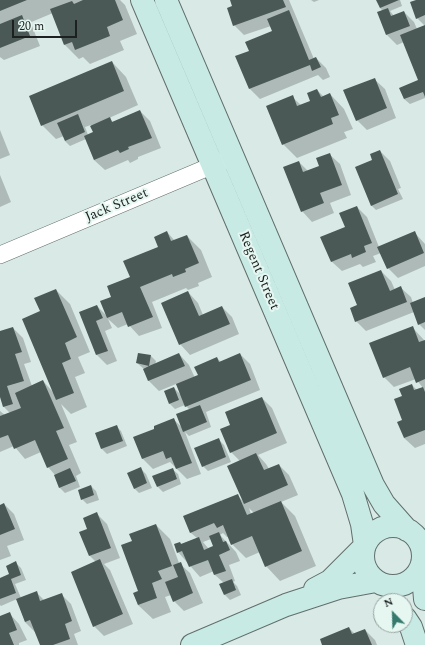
<!DOCTYPE html>
<html>
<head>
<meta charset="utf-8">
<style>
	body { margin:0 }
	#map { position:relative; width:425px; height:645px; overflow:hidden; background:#d9e9e5; font-family:Spectral,serif }
	canvas { display:block }
	.north { position:absolute; left:373px; top:593px; width:40px; height:40px; box-sizing:border-box; background:#e6f7f2; border:1px solid #95a19e; border-radius:50%; rotate:337deg; font-size:11px; font-weight:700; line-height:16px; text-align:center; color:#1c2120 }
	.north::after { content:''; display:block; margin:auto; width:14px; height:18px; background:#367a6d; clip-path:polygon(50% 0,100% 100%,50% 72%,0 100%) }
	.scale { position:absolute; left:12px; top:20px; width:65px; height:18px; box-sizing:border-box; border:2px solid #1c2120; border-top:0; padding-left:5px; font-size:12px; line-height:14px; white-space:nowrap; color:#1c2120; -webkit-text-stroke:3px #e6f7f2; paint-order:stroke }
</style>
</head>
<body>
<div id="map">
<canvas width="425" height="645"></canvas>
<div class="north">N</div>
<div class="scale">20 m</div>
</div>
<script>
const g = document.querySelector('canvas').getContext('2d');
g.lineJoin = 'round';
function fillPath(path, color) { g.fillStyle = color; g.fill(path, 'evenodd'); }
function stroke(path, color, width, dash) { g.strokeStyle = color; g.lineWidth = width; g.lineCap = dash ? 'butt' : 'round'; g.setLineDash(dash || []); g.stroke(path); }
function write(font, color, halo, rows, align = 'center') {
  g.font = font + ' Spectral,serif'; g.lineWidth = 4; g.setLineDash([]); g.textBaseline = 'middle'; g.strokeStyle = halo; g.fillStyle = color; for (const [text, x, y, turn = 0] of rows) {
    g.save(); g.translate(x, y); g.rotate((+turn || 0) * Math.PI / 180); g.textAlign = isNaN(turn) ? turn : align; if (halo) g.strokeText(text, 0, 0); g.fillText(text, 0, 0); g.restore();
  }
}
fillPath(new Path2D(`
	M0,0H120L125,5L137,34L120,41L124,50L90,64L83,57L79,59L65,45L53,13L29,23L32,26L40,46L4,60L0,57Z
	M231,0H289L314,59L316,58L326,68L330,77L323,80L318,75L260,99L250,89V51L273,31L271,26L244,35L234,25L233,7Z
	M311,0H319L314,2Z
	M377,0H400L402,6L390,11L394,16L404,12L414,22L417,29L425,26V98L410,104L404,99L400,89L420,81L404,42L397,45L387,35L378,13L383,11L380,8Z
	M419,0H425V26L417,18Z
	M112,62L126,77L138,105L109,118L113,122L140,111L150,121L161,148L138,157V159L130,163L128,160L105,170L94,160L86,139L70,146L65,141L64,136L56,139L42,125ZM91,125L94,133L88,135L85,127Z
	M374,79L385,89L396,118L367,130L357,120Z
	M317,90L324,97L330,94L344,109L353,129L344,132L347,138L297,158L283,144L292,97L301,105L311,101Z
	M0,130L10,155L0,159Z
	M380,151L390,161L401,188L398,189L403,199L376,210L371,205L373,161Z
	M329,154L340,164L351,195L330,203L334,213L312,222L302,211L299,162L308,171L321,167Z
	M0,175L11,202L0,207Z
	M357,207L367,217L379,247L414,232L425,244V266L398,278L388,268L381,253L373,256L376,262L363,267L360,264L342,271L331,261Z
	M167,232L175,241L187,236L201,250L212,277L198,283L199,286L188,290L186,288L152,302L162,328L139,336L128,324L118,328L108,319L112,328L105,331L117,361L107,365L97,355L80,313L97,306L106,315L112,297L159,248Z
	M381,271L391,281L395,290L400,287L411,297L413,303L425,298V330L419,324L414,312L366,331L356,321L358,306Z
	M56,290L70,304L90,352L78,357L85,373L75,377L87,407L71,414L61,404L77,442L69,445L81,473L76,476L80,487L65,493L60,488L55,475L48,467L41,452L25,459L14,446L0,452V411L5,415L10,413L4,407L0,394V333L13,328L23,338L31,362L24,364L32,386L43,381L53,392L41,312Z
	M188,292L198,303L203,315L222,307L232,317L239,334L190,355L180,344Z
	M412,327L425,341V444L415,448L404,438L403,396L412,385L417,390L423,388L416,379L394,387L384,377Z
	M179,354L189,365L195,378L199,376L217,358L221,362L240,354L250,364L260,390L206,412L211,427L189,436L185,432L201,474L187,479L170,462L153,469L142,458L156,429L174,420L183,428L190,410L185,405L175,409L170,404L165,392L174,388L182,396L176,384L159,391L149,381L144,369L137,363L151,356L156,361L155,365Z
	M262,398L272,408L287,443L258,455L266,464L269,469L279,465L289,475L298,495L281,502L295,516L316,566L280,581L266,566L260,552L246,558L232,544L229,537H227L223,533L220,535L236,552L240,561L229,565L235,581L233,582L237,586L241,595L230,600L225,595L224,583L215,575L214,571L200,577L178,552L180,543L182,544L197,538L191,533L185,517L237,495L243,501L240,461L231,452V426ZM249,508L254,513L251,514ZM211,539L214,547L208,548L203,542Z
	M116,426L121,431L127,446L107,454L102,449L96,433Z
	M219,440L224,445L231,462L208,471L203,466Z
	M141,469L146,474L152,488L139,493L134,488Z
	M172,469L178,474L181,484L163,492L158,487Z
	M91,486L96,491L99,500L87,504L82,499Z
	M4,504L14,514L24,540L7,546L11,556L0,560V506Z
	M96,513L107,524L120,558L104,564L110,570L133,624L104,636L94,626L96,562L90,556L81,532L89,529Z
	M156,525L170,539L179,563L190,573L203,603L184,611L174,601L171,595L165,597L171,612L153,619L138,605L134,594L140,592L133,542Z
	M16,563L21,568L26,580L15,584L21,598L36,592L44,600L61,594L71,604L81,631L74,634L78,645H41L35,632L25,622L17,599L1,606L0,605V579L10,575Z
	M9,613L19,624L27,640L19,643V645H0V617Z
	M349,628L355,634L365,630L375,640L377,645H323Z`), '#0003');
fillPath(new Path2D(`
	M0,0H27L0,11Z
	M83,0H115L123,20L107,27L110,36L75,50L72,42L64,45L50,9L72,1L74,4Z
	M230,0H283L286,7L233,26L227,8L232,6Z
	M376,0H399L380,8Z
	M416,0H425V15L416,19L410,2Z
	M388,8L391,16L404,11L410,26L386,35L377,12Z
	M289,10L309,60L316,57L321,67L312,71L310,65L249,89L235,56L249,51L245,42L272,31L267,19Z
	M22,15L30,36L0,48V24Z
	M425,25V97L423,92L404,99L399,88L418,80L400,35Z
	M112,61L124,91L41,126L29,96Z
	M375,78L387,108L356,121L343,90Z
	M317,89L321,97L330,93L339,115L331,118L333,124L282,145L266,106L293,95L297,106L310,101L307,93Z
	M140,110L152,138L128,147L129,149L120,153L118,150L94,160L84,136L93,132L90,126L110,117L112,122Z
	M78,114L85,132L65,141L57,123Z
	M380,150L398,194L371,206L355,167L372,160L370,154Z
	M330,153L342,185L320,193L324,203L301,212L283,167L299,161L303,172L319,166L316,158Z
	M357,206L372,243L364,246L366,252L352,258L351,254L331,262L320,237L345,227L339,213Z
	M167,231L171,241L187,235L199,263L185,269L186,272L173,277L172,274L140,287L153,317L128,327L122,312L107,318L100,301L111,297L107,286L130,277L123,261L158,247L154,237Z
	M415,231L424,253L387,269L377,247Z
	M381,270L390,291L401,286L407,302L355,322L350,308L357,305L348,283Z
	M56,289L77,337L65,343L71,359L62,363L74,393L56,400L22,319L40,311L34,298Z
	M188,291L199,316L222,306L230,324L179,345L161,303Z
	M425,297V322L418,325L410,303Z
	M97,305L103,318L96,321L108,351L96,355L79,312Z
	M413,326L419,342L425,340V379L416,383L410,367L383,378L369,343Z
	M13,327L22,352L15,354L24,381L7,386L13,404L3,407L0,397V331Z
	M138,353L151,355L149,366L179,353L185,366L148,381L143,369L149,366L136,363Z
	M240,353L251,380L185,407L176,384L198,375L194,367L217,357L219,362Z
	M43,380L64,428L56,431L68,459L47,468L35,440L14,449L8,435L0,438V416L21,408L15,393Z
	M412,384L414,390L423,387L425,392V430L404,438L397,422L402,420L394,399L402,396L399,389Z
	M174,387L179,400L169,404L164,391Z
	M262,397L277,433L230,453L220,429L230,425L225,412Z
	M200,405L207,422L183,432L176,414Z
	M174,418L192,463L176,469L171,457L166,459L163,451L142,459L133,437L154,429V426Z
	M117,425L123,441L101,449L95,433Z
	M219,438L226,457L202,467L194,448Z
	M256,453L264,470L279,464L288,485L244,504L227,466Z
	M141,467L147,483L134,489L127,473Z
	M70,468L76,481L59,488L54,475Z
	M173,468L177,479L157,487L152,476Z
	M91,485L94,495L81,500L78,490Z
	M238,494L247,515L281,501L302,551L265,567L252,536L231,545L223,525L217,528L214,523L190,533L183,516Z
	M4,503L15,529L0,535V505Z
	M97,512L111,548L89,556L79,532L87,529L83,518Z
	M156,524L172,566L158,571L162,579L152,583L157,598L138,605L133,593L138,591L121,545L132,541L129,534Z
	M219,532L223,542L226,541L230,550L219,555L226,571L214,575L208,560L189,567L182,551L177,553L174,544L180,542L181,544L199,537L204,550L213,546L209,536Z
	M100,559L123,614L93,627L71,572Z
	M16,561L21,575L11,579L16,593L0,599V578L9,574L6,566Z
	M181,562L193,593L173,602L165,582L178,577L173,565Z
	M232,579L236,590L224,595L219,584Z
	M37,591L40,601L62,593L72,621L65,624L70,639L53,645H40L30,620L25,622L16,599Z
	M10,612L17,630L9,633L14,645H0V616Z
	M349,627L352,634L365,629L372,645H322L320,639Z`), '#4b5956');
const street = new Path2D(`
	M0,255L223,161`);
const secondary = new Path2D(`
	M142,0L353,494L362,524L365,545
	M166,0L373,485L384,504L407,530
	M363 556a30 30 0 1 1 60 0a30 30 0 1 1-60 0Z
	M422,563L425,599
	M315,589L330,581L364,547
	M405,618L411,627L417,645
	M192,645L286,605L338,588L376,581`);
stroke(street, '#616f6b', 18);
stroke(secondary, '#616f6b', 24);
stroke(street, '#fff', 17);
stroke(secondary, '#c8eae4', 22);
write('14px', '#1c2120', '#e6f7f2', [
	["Jack Street",117,206,-23],
	["Regent Street",258,271,67]
]);
</script>
</body>
</html>
